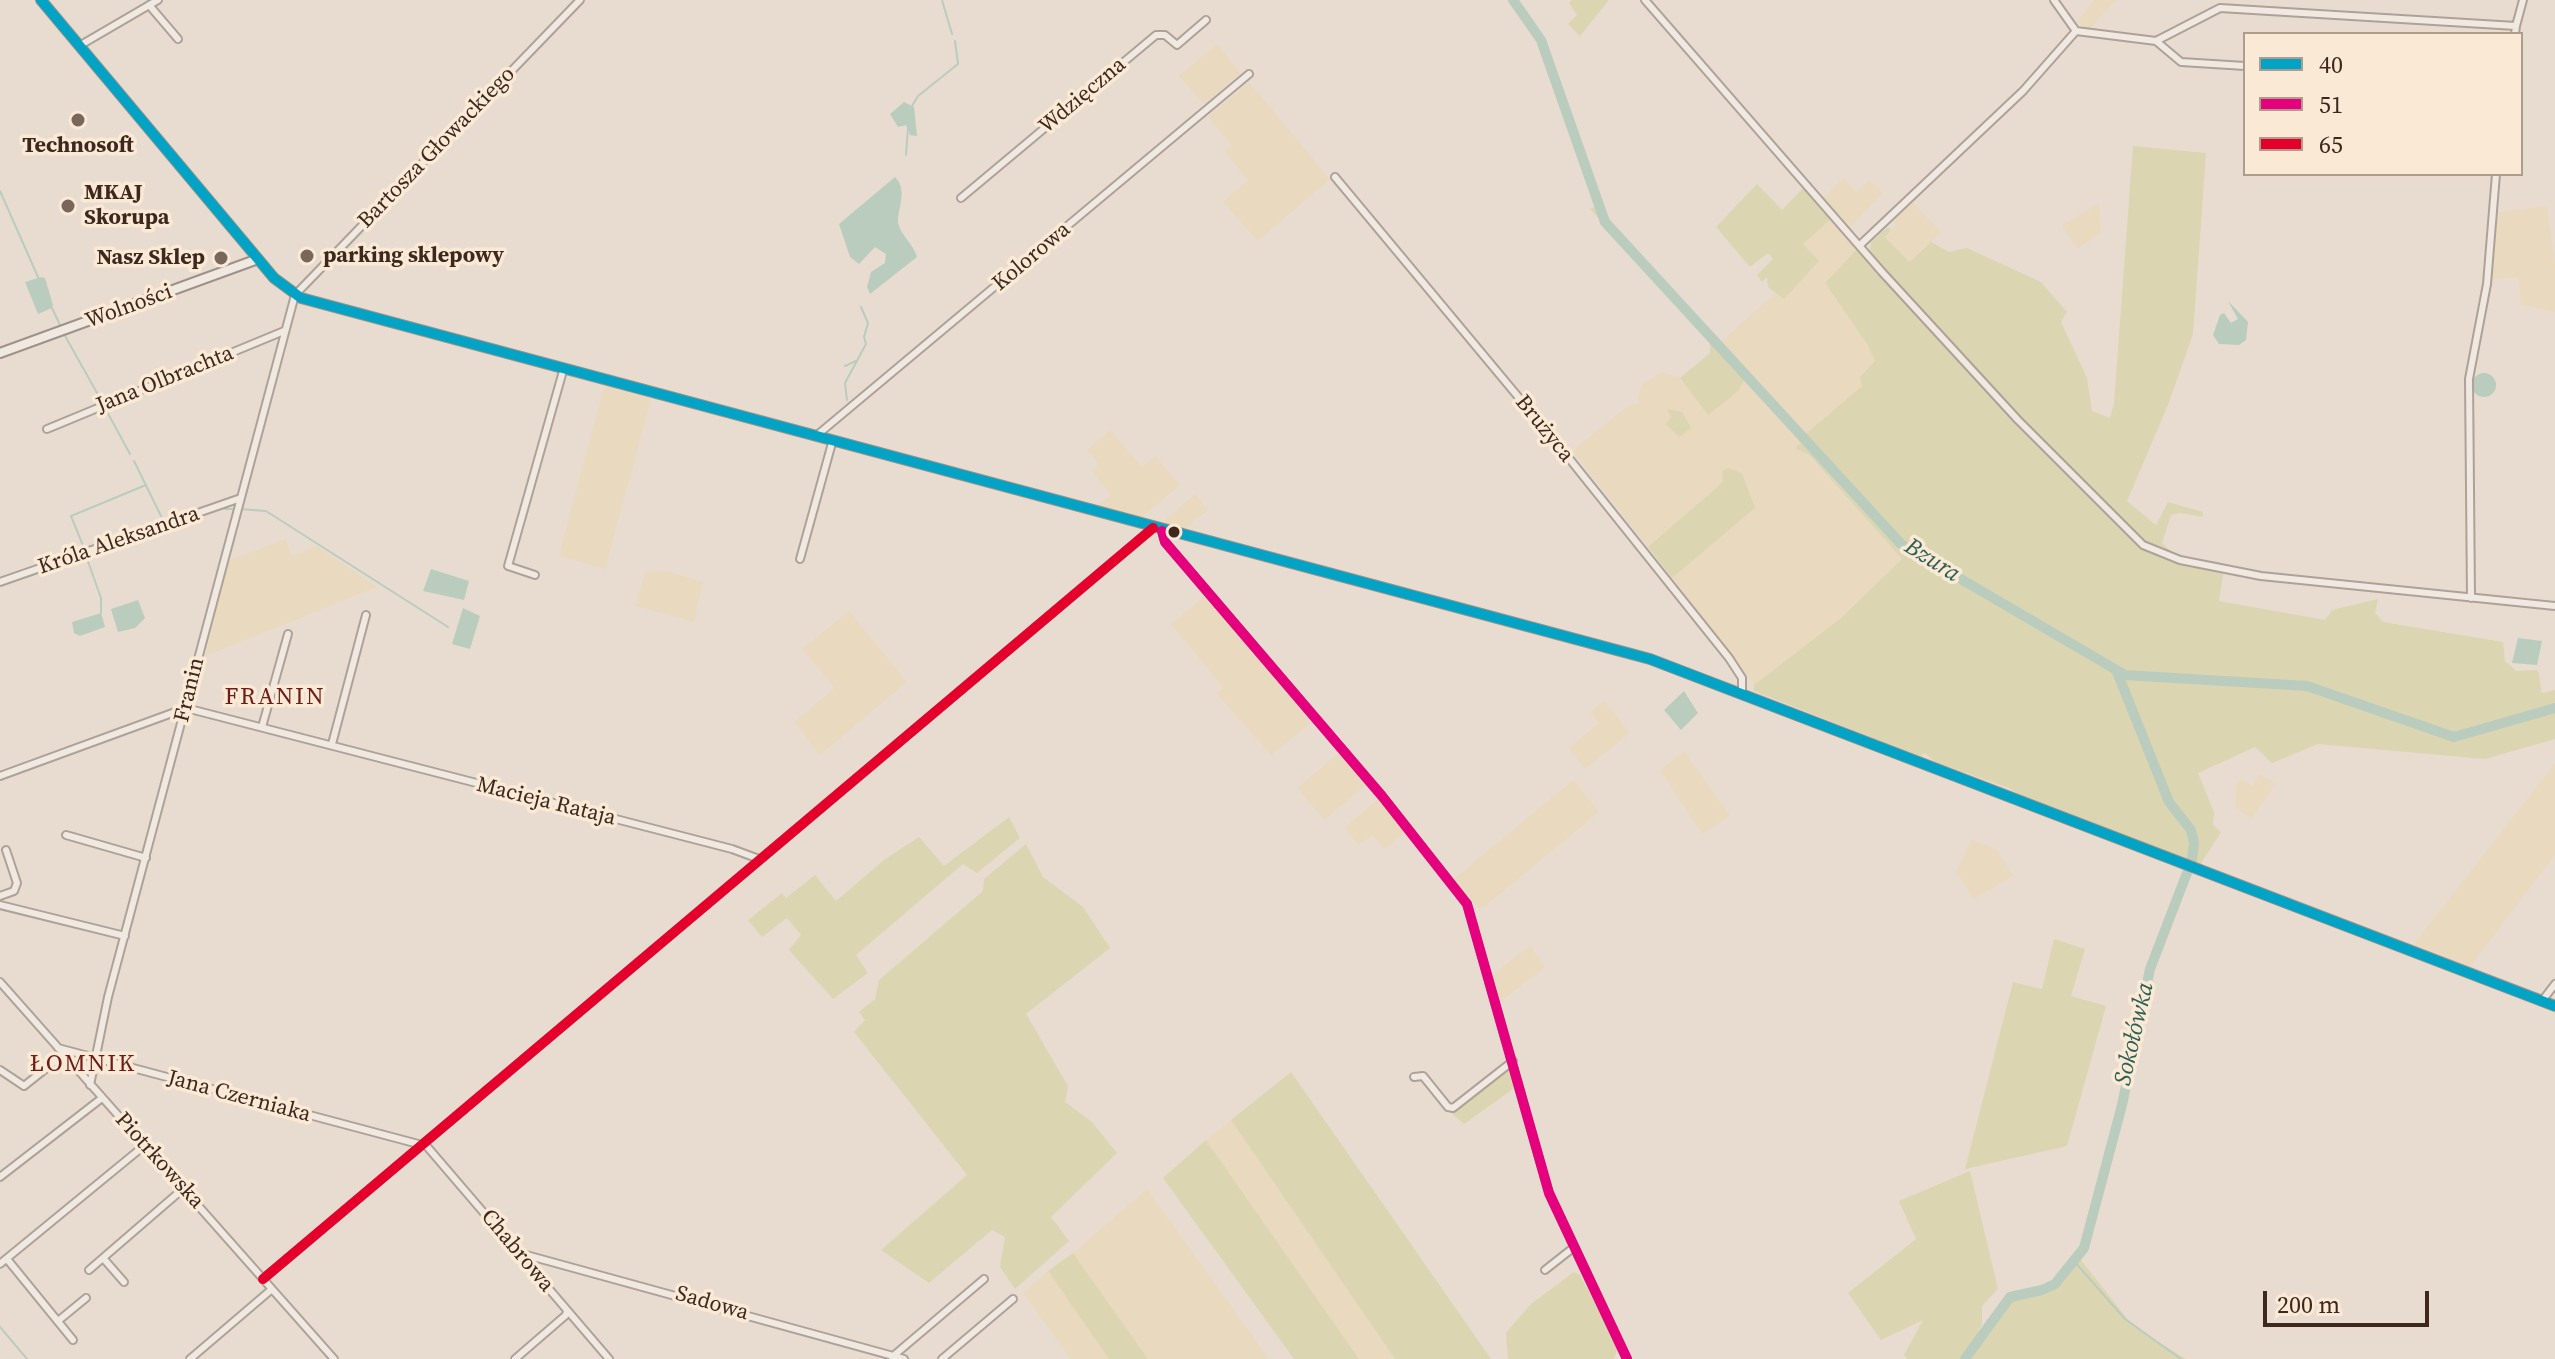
<!DOCTYPE html>
<html>
<head>
<meta charset="utf-8">
<style>
	body { margin:0 }
	#map { position:relative; width:2555px; height:1359px; overflow:hidden; background:#e8dcd0; font-family:"Source Serif 4",serif }
	canvas { display:block }
	.legend { position:absolute; left:2243px; top:32px; width:280px; height:144px; box-sizing:border-box; background:#f9e9d5; border:2px solid #ae9c8c; margin:0; padding:10px 14px; list-style:none; font-size:24px; color:#3e281e }
	.legend li { display:flex; align-items:center; gap:16px; height:40px }
	.legend b { width:40px; border:2px solid #ae9c8c }
	.scale { position:absolute; left:2263px; top:1291px; width:166px; height:36px; box-sizing:border-box; border:4px solid #3e281e; border-top:0; padding-left:10px; font-size:24px; line-height:28px; white-space:nowrap; color:#3e281e; -webkit-text-stroke:6px #f9e9d5; paint-order:stroke }
</style>
</head>
<body>
<div id="map">
<canvas width="2555" height="1359"></canvas>
<ul class="legend">
<li><b style="height:10px;background:#03a3c5"></b>40</li>
<li><b style="height:10px;background:#e5007d"></b>51</li>
<li><b style="height:10px;background:#e4002b"></b>65</li>
</ul>
<div class="scale">200 m</div>
</div>
<script>
const g = document.querySelector('canvas').getContext('2d');
g.lineJoin = 'round';
function fillPath(path, color) { g.fillStyle = color; g.fill(path, 'evenodd'); }
function stroke(path, color, width, dash) { g.strokeStyle = color; g.lineWidth = width; g.lineCap = dash ? 'butt' : 'round'; g.setLineDash(dash || []); g.stroke(path); }
function write(font, color, halo, rows, align = 'center') {
  g.font = font + ' "Source Serif 4",serif'; g.lineWidth = 7; g.setLineDash([]); g.textBaseline = 'middle'; g.strokeStyle = halo; g.fillStyle = color; for (const [text, x, y, turn = 0] of rows) {
    g.save(); g.translate(x, y); g.rotate((+turn || 0) * Math.PI / 180); g.textAlign = isNaN(turn) ? turn : align; if (halo) g.strokeText(text, 0, 0); g.fillText(text, 0, 0); g.restore();
  }
}
fillPath(new Path2D(`
	M2094,0H2116L2088,31L2077,22Z
	M1217,44L1241,73L1204,104L1179,76Z
	M1249,82L1330,179L1258,241L1223,202L1248,180L1225,152L1232,145L1208,117Z
	M1843,178L1857,192L1870,180L1883,193L1849,228L1823,198Z
	M1912,202L1941,232L1911,262L1885,236L1896,225L1893,221Z
	M2099,203L2101,233L2077,249L2062,225Z
	M2547,206L2555,263V312L2521,304L2518,277L2490,280L2498,212Z
	M1833,217L1859,247L1825,283L1867,344L1875,361L1860,377L1862,386L1802,437V450L1902,559L1841,618L1754,685L1672,578L1755,508L1745,478L1723,481L1648,547L1572,451L1629,405L1640,403L1637,398L1642,385L1662,372L1680,378L1708,415L1746,377L1717,345L1777,292L1784,299L1818,262L1803,244Z
	M604,386L651,399L605,569L559,556Z
	M1110,430L1142,467L1155,456L1180,485L1140,519L1098,506L1111,495L1092,471L1099,464L1087,450Z
	M1195,494L1208,510L1183,530L1164,525L1165,520Z
	M285,539L292,556L317,546L377,587L205,656L228,561Z
	M666,571L703,582L694,622L636,606L645,572Z
	M1206,595L1313,721L1271,755L1216,693L1223,687L1171,624Z
	M849,611L907,682L820,755L794,722L835,688L802,649Z
	M1604,701L1630,733L1585,769L1569,748L1599,723L1590,712Z
	M1684,751L1730,816L1702,834L1660,770Z
	M1339,753L1366,785L1324,820L1297,788Z
	M2555,763V855L2470,967L2414,944Z
	M2260,774L2276,784L2251,819L2235,807L2236,785L2241,779L2252,786Z
	M1573,780L1599,812L1483,908H1478L1454,879Z
	M1378,799L1405,832L1384,850L1372,835L1359,845L1344,828Z
	M1972,839L1997,850L2013,876L1974,899L1956,872Z
	M1530,946L1545,967L1500,1002L1492,975Z
	M1231,1120L1395,1359H1359L1206,1140Z
	M1147,1189L1269,1359H1148L1073,1253Z
	M1048,1271L1109,1359H1071L1023,1293Z`), '#e9d9bf');
fillPath(new Path2D(`
	M1572,0H1609L1580,36L1568,24L1577,15L1569,3Z
	M2133,146L2206,153L2193,334L2168,405L2127,501L2156,525L2168,502L2203,512L2202,517L2181,513L2171,515L2162,543L2181,560L2224,569L2219,601L2325,620L2332,610L2378,599L2375,613L2383,622L2503,642L2505,661L2516,671L2538,670L2542,693L2555,690V739L2485,759L2318,744L2272,763L2255,747L2198,773L2214,812L2213,825L2221,832L2200,865L2018,794L2009,788L1935,762L1925,753L1921,756L1901,749L1754,691V685L1841,618L1902,559L1809,455L1795,448L1804,441L1802,437L1862,386L1860,377L1875,361L1867,344L1825,283L1859,247L1866,255L1870,252L1871,242L1888,227L1891,230L1885,237L1910,262L1931,242L1949,252L1967,248L2041,282L2067,312L2061,322L2087,378L2092,411L2110,418L2114,403Z
	M1757,184L1782,210L1806,185L1833,217L1803,244L1819,261L1784,299L1768,287L1767,277L1762,282L1757,275L1773,259L1768,253L1750,267L1716,227Z
	M1598,205L1612,231L1746,377L1738,391L1708,415L1680,378L1710,353V342L1590,209Z
	M1667,409L1682,412L1691,428L1679,437L1666,424L1671,417Z
	M1728,468L1742,473L1755,508L1672,578L1648,547L1717,487L1723,481L1722,471Z
	M1009,817L1020,838L977,873L963,864L856,955L868,973L833,999L789,950L801,935L787,918L762,937L748,920L782,893L786,898L815,875L836,901L884,860L919,837L944,866Z
	M1026,844L1043,877L1083,907L1110,948L1026,1014L1068,1086L1065,1102L1092,1122L1117,1153L1051,1217L1069,1241L1015,1289L1000,1267L1005,1237L992,1230L929,1283L881,1250L967,1175L854,1032L865,1020L859,1012L875,999L879,980L983,891L984,879Z
	M2054,939L2085,949L2071,996L2106,1006L2067,1146L1965,1169L2013,982L2042,989Z
	M1510,1067L1517,1086L1464,1124L1452,1114Z
	M1291,1072L1491,1359H1395L1231,1120Z
	M1206,1140L1359,1359H1294L1163,1178Z
	M1970,1171L1998,1289L1982,1306V1325L1977,1332L2022,1290L2047,1286L2072,1260H2081L2133,1326L2186,1359H1907L1904,1355L1923,1320L1881,1340L1848,1293L1916,1239L1899,1201Z
	M1073,1253L1148,1359H1109L1048,1271Z
	M1574,1272L1580,1275L1618,1347L1614,1359H1508L1506,1333L1531,1304Z`), '#dcd5b1');
fillPath(new Path2D(`
	M904,102L914,107L917,136L910,135L906,125L898,127L890,114Z
	M895,177C908,190 898,207 898,222C899,233 914,245 917,257L870,294L867,287L871,272L885,263L886,254L875,247L859,264L850,257L839,224Z
	M41,277L45,278L53,305L52,308L38,314L25,282Z
	M2228,301L2248,322L2246,340L2239,345L2219,344L2213,335L2220,315L2224,313L2231,323L2238,319Z
	M2472 385a12 12 0 1 1 24 0a12 12 0 1 1-24 0Z
	M431,569L469,581L464,600L423,591Z
	M138,600L145,618L135,628L118,632L111,609Z
	M463,608L480,616L470,649L452,644Z
	M101,613L105,627L80,636L74,633L72,622Z
	M2518,638L2542,641L2537,665L2512,663Z
	M1684,691L1698,713L1681,730L1664,710Z`), '#baccbe');
stroke(new Path2D(`
	M942,0L952,34
	M912,106L918,96L958,64L955,41
	M906,155L908,128
	M0,191L38,277
	M52,308L60,325
	M64,334L101,400
	M845,366L856,361
	M847,400L845,383L866,344L864,337L868,323L861,307
	M105,408L130,454
	M134,461L163,520
	M225,509H232
	M240,509L266,511L448,627
	M84,548L71,516L146,485
	M86,556L101,598V613
	M2074,1261L2125,1319L2181,1359
	M0,1327L27,1359`), '#baccbe', 2);
stroke(new Path2D(`
	M1513,0L1541,40L1605,222L1901,544L2125,675L2307,686L2454,737L2555,708
	M1965,1359L2010,1297L2042,1290L2055,1284L2084,1248L2122,1105L2150,969L2192,860L2194,843L2191,830L2169,802L2117,672`), '#baccbe', 10);
const street = new Path2D(`
	M1645,0L1882,272L2018,420L2143,545L2180,560L2261,576L2555,606
	M2054,0L2076,31L2156,41L2220,8L2516,26L2515,34
	M149,5L178,39
	M2516,26L2523,0
	M2156,41L2181,62L2245,66
	M79,46L158,0
	M1335,177L1560,447L1729,658L1742,678V693
	M961,198L1156,35H1165L1177,45L1206,20
	M1860,245L2023,91L2076,31
	M47,429L284,331
	M816,436L1249,74
	M1162,531L1165,542L1382,796L1467,904L1549,1193L1627,1359
	M800,559L832,443
	M535,575L508,566L563,371
	M0,582L238,499
	M2471,598L2469,379L2487,284L2496,174
	M262,727L288,634
	M332,744L366,615
	M0,776L186,708L732,849L759,859
	M66,835L146,858
	M0,896L14,891L17,883L6,850
	M0,905L125,936
	M0,982L334,1359
	M2542,1001L2555,984
	M58,1048L422,1145
	M0,1070L24,1086L63,1055
	M1414,1077L1423,1076L1448,1107L1453,1108L1513,1061
	M90,1085L108,997L295,295L580,0
	M424,1143L609,1359
	M0,1177L102,1098
	M519,1253L904,1359
	M103,1258L124,1282
	M7,1259L73,1340
	M0,1264L145,1145
	M89,1270L184,1188
	M1545,1270L1573,1248
	M263,1279L1153,528
	M58,1321L86,1298
	M892,1357L984,1279
	M190,1359L272,1289
	M515,1359L566,1315L567,1311
	M942,1359L1013,1299`);
const secondary = new Path2D(`
	M41,0L274,278L301,298L1650,659L2555,1006
	M0,353L258,259`);
stroke(street, '#aea298', 10);
stroke(secondary, '#9d9188', 12);
stroke(street, '#f0e9e2', 6);
stroke(secondary, '#f0e9e2', 8);
stroke(new Path2D(`
	M41,0L274,278L301,298L1650,659L2555,1006`), '#03a3c5', 10);
stroke(new Path2D(`
	M1162,531L1165,542L1382,796L1467,904L1549,1193L1627,1359`), '#e5007d', 10);
stroke(new Path2D(`
	M263,1279L1153,528`), '#e4002b', 10);
for (const [x, y, r, color] of [
	[78,120,8,"#7a675c"],
	[68,206,8,"#7a675c"],
	[307,256,8,"#7a675c"],
	[221,258,8,"#7a675c"],
	[1174,532,7,"#3e281e"]
]) { const dot = new Path2D(); dot.arc(x, y, r, 0, 2 * Math.PI); g.fillStyle = color; g.fill(dot); stroke(dot, '#f9e9d5', 3); }
write('22px', '#3e281e', '#f9e9d5', [
	["Wdzięczna",1083,96,-40],
	["Bartosza Głowackiego",437,148,-46],
	["Kolorowa",1032,257,-40],
	["Wolności",129,307,-20],
	["Jana Olbrachta",165,380,-22],
	["Brużyca",1544,429,51],
	["Króla Aleksandra",119,541,-19],
	["Franin",190,690,-76],
	["Macieja Rataja",546,802,14],
	["Jana Czerniaka",239,1097,15],
	["Piotrkowska",159,1161,48],
	["Chabrowa",517,1251,50],
	["Sadowa",712,1304,16]
]);
write('bold 22px', '#3e281e', '#f9e9d5', [
	["Technosoft",78,146,"center"],
	["MKAJ",84,193],
	["Skorupa",84,218],
	["parking sklepowy",323,256],
	["Nasz Sklep",205,258,"right"]
], 'left');
write('italic 24px', '#2c5f53', '#f9e9d5', [
	["Bzura",1932,561,32],
	["Sokołówka",2135,1034,-77]
]);
g.letterSpacing = '2px';
write('24px', '#6f1c19', '#f9e9d5', [
	["FRANIN",275,698],
	["ŁOMNIK",83,1065]
]);
g.letterSpacing = '0px';
</script>
</body>
</html>
